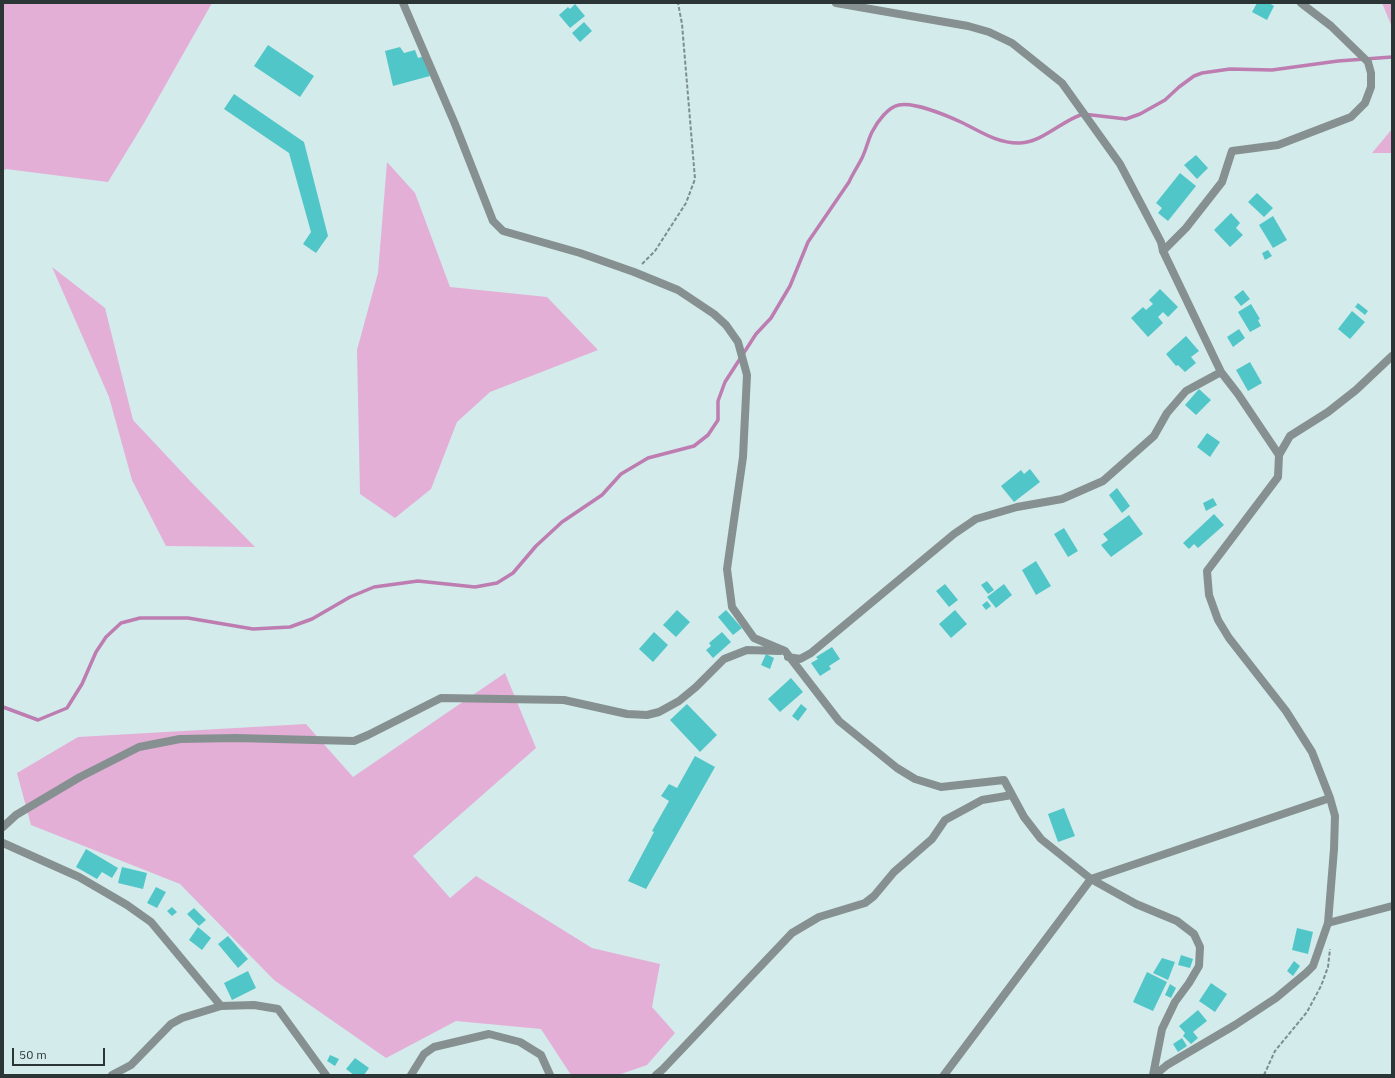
<!DOCTYPE html>
<html>
<head>
<meta charset="utf-8">
<style>
	body { margin:0 }
	#map { position:relative; width:1395px; height:1078px; overflow:hidden; background:#d3ebeb; font-family:"IBM Plex Sans",sans-serif }
	canvas { display:block }
	.frame { position:absolute; inset:0; border:4px solid #2b3535; pointer-events:none }
	.scale { position:absolute; left:12px; top:1048px; width:93px; height:18px; box-sizing:border-box; border:2px solid #2b3535; border-top:0; padding-left:5px; font-size:12px; line-height:14px; white-space:nowrap; color:#2b3535; -webkit-text-stroke:3px #d3ebeb; paint-order:stroke }
</style>
</head>
<body>
<div id="map">
<canvas width="1395" height="1078"></canvas>
<div class="frame"></div>
<div class="scale">50 m</div>
</div>
<script>
const g = document.querySelector('canvas').getContext('2d');
g.lineJoin = 'round';
function fillPath(path, color) { g.fillStyle = color; g.fill(path, 'evenodd'); }
function stroke(path, color, width, dash) { g.strokeStyle = color; g.lineWidth = width; g.lineCap = dash ? 'butt' : 'round'; g.setLineDash(dash || []); g.stroke(path); }
fillPath(new Path2D(`
	M3,3H212L144,123L108,182L6,169L3,171Z
	M1382,3H1392V27Z
	M1392,129V153H1372Z
	M387,162L415,193L450,287L547,297L598,350L490,392L457,422L431,489L395,518L360,494L357,350L378,273Z
	M52,267L105,308L133,420L193,484L255,547L166,546L132,480L109,397Z
	M505,673L536,748L413,856L450,898L476,876L592,948L660,964L652,1007L675,1033L647,1065L618,1075H571L541,1029L456,1021L386,1058L274,980L180,884L31,825L17,773L78,737L306,724L353,777Z`), '#e3afd7');
stroke(new Path2D(`
	M3,707L38,720L67,708L82,684L96,652L106,637L121,623L140,618H188L253,629L290,627L312,619L350,597L374,587L418,581L475,587L497,583L513,573L536,546L562,522L602,495L621,474L648,458L694,446L708,435L718,420V401L725,382L756,334L771,318L790,286L808,242L849,182C853,173 858,166 862,158C866,150 868,140 872,132C877,122 888,107 899,105C915,102 948,116 963,123C981,132 999,144 1020,143C1043,142 1061,121 1083,114L1126,119L1140,114L1165,100L1179,87L1194,76L1202,73L1230,69L1272,70L1338,61L1392,57`), '#bd7db0', 3.5);
fillPath(new Path2D(`
	M1257,3H1269L1274,6L1267,20L1252,12Z
	M575,4L585,16L570,28L559,15L568,7L570,9Z
	M584,22L592,31L580,42L572,33Z
	M268,45L314,76L300,97L254,66Z
	M400,47L404,53L415,50L418,58L425,56L430,76L393,86L385,51Z
	M234,94L304,142L328,236L316,253L303,244L311,232L289,153L224,109Z
	M1196,155L1208,168L1197,179L1184,165Z
	M1180,173L1196,186L1168,221L1158,213L1162,208L1156,203Z
	M1257,193L1273,208L1264,217L1248,202Z
	M1231,213L1240,223L1236,228L1243,235L1230,247L1214,230Z
	M1273,216L1287,240L1273,248L1259,225Z
	M1268,250L1272,256L1265,260L1262,253Z
	M1160,289L1178,307L1168,317L1163,312L1158,317L1163,323L1148,337L1131,318L1143,307L1146,310L1153,304L1149,300Z
	M1243,290L1250,299L1241,306L1234,297Z
	M1358,303L1368,311L1365,315L1355,307Z
	M1251,304L1260,319L1258,320L1261,326L1250,332L1238,312Z
	M1352,311L1365,322L1350,339L1338,329Z
	M1239,329L1245,338L1233,347L1227,337Z
	M1186,336L1199,351L1191,357L1196,363L1185,372L1178,365L1176,366L1166,354Z
	M1250,362L1262,383L1248,391L1236,370Z
	M1199,389L1211,400L1196,415L1185,405Z
	M1207,433L1220,442L1210,457L1197,447Z
	M1030,469L1040,482L1014,502L1001,486L1021,470L1024,474Z
	M1117,488L1130,506L1122,513L1109,495Z
	M1213,498L1217,505L1206,511L1203,503Z
	M1214,514L1224,525L1198,548L1194,544L1189,549L1183,543Z
	M1129,515L1143,534L1111,557L1101,545L1108,540L1103,534Z
	M1064,528L1078,551L1068,557L1054,534Z
	M1036,561L1051,586L1036,595L1022,570Z
	M987,581L994,590L988,594L981,585Z
	M945,584L958,600L949,607L936,591Z
	M1004,584L1012,595L996,608L987,597Z
	M987,601L991,606L986,610L982,605Z
	M677,610L690,622L676,637L663,625Z
	M726,610L742,628L733,635L718,617Z
	M955,610L967,624L951,638L939,624Z
	M654,632L668,645L653,662L639,649Z
	M722,632L731,642L713,658L706,650L711,646L709,643Z
	M832,647L840,659L829,666L831,669L820,676L811,663L818,659L816,657Z
	M766,654L774,658L770,669L761,665Z
	M791,678L803,692L780,712L768,699Z
	M687,704L717,735L700,752L670,720Z
	M801,704L807,709L798,721L792,716Z
	M695,756L715,767L646,889L628,881L654,832L652,831L669,801L661,796L669,784L677,788Z
	M1064,808L1075,836L1058,842L1048,814Z
	M86,849L118,868L112,878L102,872L97,879L76,867Z
	M122,867L147,873L143,889L118,883Z
	M156,887L166,892L157,908L147,903Z
	M172,907L177,912L172,916L167,911Z
	M194,908L206,920L199,926L187,914Z
	M198,927L211,938L202,950L189,940Z
	M1297,928L1313,932L1308,954L1292,950Z
	M228,936L248,959L238,968L218,944Z
	M1181,955L1193,959L1190,968L1178,965Z
	M1162,958L1175,962L1168,980L1153,973Z
	M1294,961L1300,966L1293,976L1287,971Z
	M248,971L256,988L232,1000L224,983Z
	M1147,972L1167,982L1153,1011L1133,1002Z
	M1211,983L1227,994L1215,1012L1199,1001Z
	M1170,984L1176,988L1171,998L1165,995Z
	M1198,1010L1207,1021L1193,1032L1198,1038L1191,1044L1183,1036L1185,1033L1179,1026Z
	M1182,1038L1187,1046L1178,1052L1173,1044Z
	M330,1055L339,1059L335,1066L327,1061Z
	M355,1058L369,1068L364,1075H354L346,1069Z`), '#51c6c8');
stroke(new Path2D(`
	M642,264L655,251L686,203L695,179L682,24L678,3
	M1264,1075L1275,1051L1307,1012L1321,986L1328,967L1330,949`), '#7d8e8e', 2, [4, 2]);
stroke(new Path2D(`
	M403,3L455,124L493,221L503,231L580,253L634,272L678,290L714,314L726,325L738,342L747,375L743,457L727,569L732,607L754,638L785,651L839,721L897,768L915,779L941,787L1004,780L1024,817L1041,839L1091,879L1136,904L1177,921L1194,934L1200,947L1199,966L1189,983L1175,1002L1162,1029L1153,1075
	M836,3L968,26L989,32L1012,43L1062,83L1120,164L1161,242L1163,251L1221,372L1238,394L1279,455
	M1163,251L1186,228L1222,182L1232,151L1278,145L1351,117L1365,103L1371,87V73L1368,62L1331,26L1301,3
	M788,657L800,659L811,653L954,534L976,519L1017,507L1062,499L1103,481L1154,436L1167,413L1186,391L1221,372
	M3,827L16,815L80,777L139,747L180,739L236,738L354,741L368,735L441,698L564,700L627,714L647,715L659,712L679,701L696,687L724,659L747,650L780,651
	M3,843L79,877L127,905L151,922L221,1006
	M1328,923L1392,906
	M112,1075L131,1065L171,1024L182,1018L221,1006L254,1005L278,1009L326,1075
	M411,1075L424,1054L434,1047L489,1034L520,1042L541,1055L550,1075
	M656,1075L663,1069L792,933L819,917L865,903L874,896L894,872L932,839L945,820L982,800L1012,795
	M944,1075L1091,879L1330,798
	M1155,1075L1167,1065L1235,1025L1276,998L1306,973L1313,966L1328,923L1334,849L1335,816L1330,798L1312,752L1286,711L1229,638L1218,620L1209,595L1207,571L1278,477L1279,455L1290,436L1328,412L1356,390L1392,356`), '#869090', 8);
</script>
</body>
</html>
